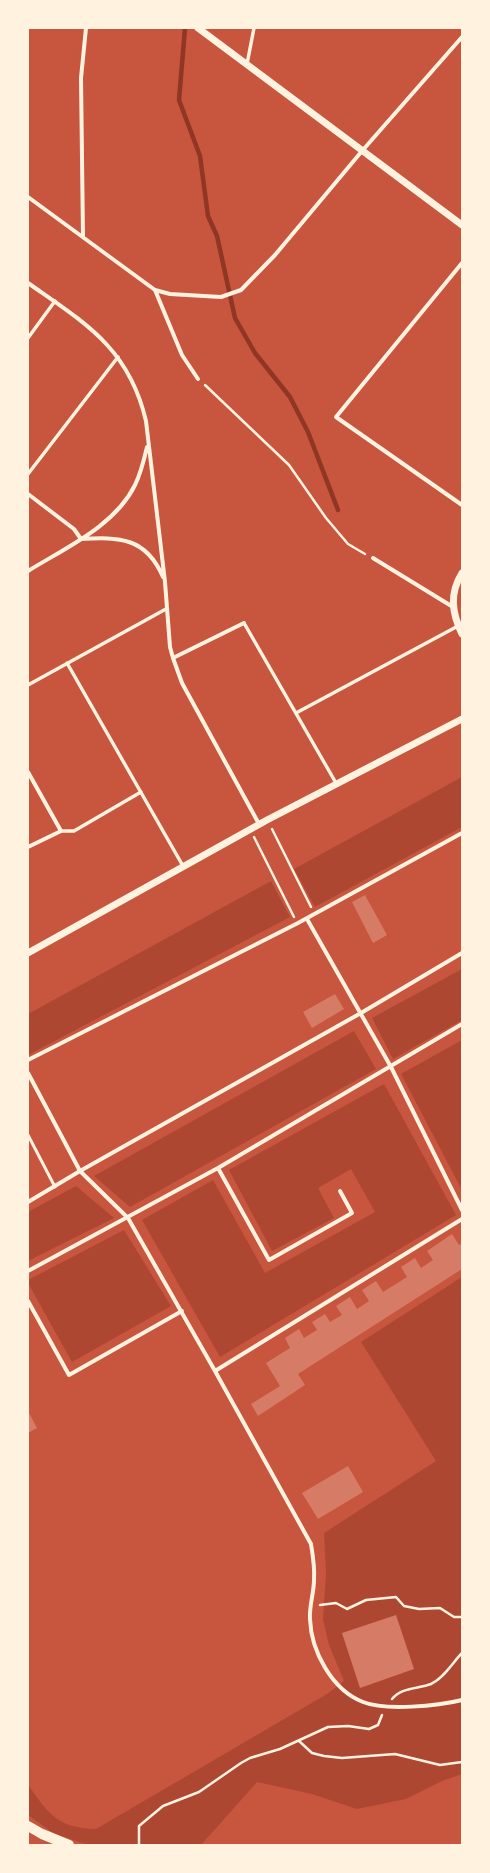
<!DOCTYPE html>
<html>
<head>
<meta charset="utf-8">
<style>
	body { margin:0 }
	#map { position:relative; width:490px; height:1873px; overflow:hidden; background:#c8553d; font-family:Merriweather,serif }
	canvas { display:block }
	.frame { position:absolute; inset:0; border:29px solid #fff3e0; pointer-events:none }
</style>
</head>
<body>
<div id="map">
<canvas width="490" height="1873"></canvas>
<div class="frame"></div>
</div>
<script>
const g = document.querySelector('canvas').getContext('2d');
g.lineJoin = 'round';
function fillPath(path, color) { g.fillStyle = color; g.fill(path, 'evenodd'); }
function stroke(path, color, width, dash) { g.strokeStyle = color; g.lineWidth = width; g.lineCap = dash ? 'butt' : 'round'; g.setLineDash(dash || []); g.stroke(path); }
fillPath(new Path2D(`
	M462,777V827L315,907L294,869Z
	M271,881L290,917L28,1055V1014Z
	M462,969V1020L393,1059L372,1018Z
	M354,1031L376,1069L130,1207L94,1176Z
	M462,1040V1190L401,1074Z
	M384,1084L456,1215L220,1357L142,1220L213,1180L265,1273L375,1212L351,1169L318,1188L334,1218L272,1251L229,1170Z
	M76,1186L114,1218L28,1261V1212Z
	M124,1230L171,1306L72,1362L28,1283V1280Z
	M462,1277V1774L442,1781L406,1799L357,1809L312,1794L257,1782L201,1845H88L53,1833L28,1815V1785C49,1814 57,1828 96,1829L327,1694L344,1681L329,1645L323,1619L326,1574L324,1533L436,1461L361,1342Z`), '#ae4732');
stroke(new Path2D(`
	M185,28L179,100L200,156L208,216L217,236L235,318L255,353L290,397L308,432L338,510`), '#8f3625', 4.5);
fillPath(new Path2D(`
	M365,895L387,935L373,943L352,902Z
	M335,994L344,1009L312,1028L303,1012Z
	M452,1234L459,1245L462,1243V1269L298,1374L305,1385L258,1416L251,1404L280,1386L266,1363L290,1348L285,1338L299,1329L304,1338L317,1330L312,1322L325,1314L330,1322L342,1315L336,1306L350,1297L357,1309L369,1301L362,1290L376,1281L383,1292L407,1277L401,1267L415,1258L421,1268L433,1260L427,1251Z
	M28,1411L37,1428L28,1433Z
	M348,1466L363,1492L318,1519L302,1493Z
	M396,1615L414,1669L360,1688L342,1633Z`), '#d67c66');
stroke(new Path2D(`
	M205,385L289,465L326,518L348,544L365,554
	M272,829L311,907
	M254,837L294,917
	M320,1605L336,1603L347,1609L366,1600L396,1597L404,1606L419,1609L440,1608L454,1617H462
	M392,1699C402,1687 418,1689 431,1684C444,1678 453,1662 462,1653
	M299,1741L312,1753L324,1756L342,1758L395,1754L440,1765L462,1762
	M139,1845V1826L163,1806L199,1792L241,1763L250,1758L280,1749L328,1727L348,1726L369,1729L378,1725L382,1715`), '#fff3e0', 2.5);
stroke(new Path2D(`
	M28,1135L55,1187`), '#fff3e0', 3);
stroke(new Path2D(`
	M247,64L254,28
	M28,338L55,301
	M28,474L118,357
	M244,623L336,783
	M67,663L183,866
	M28,685L166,609
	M296,713L458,626
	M61,831H74L141,792`), '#fff3e0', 3.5);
stroke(new Path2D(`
	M28,197L155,290L182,355L198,379
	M83,237L81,78L86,28
	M462,263L336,417L462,505
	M28,283C85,323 129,348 146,421L165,582L170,647L173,658L182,683L259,824
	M155,290L170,294L221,297L241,290L275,255L362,151L462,37
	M28,494L74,529L81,539
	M81,539C119,537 146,537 163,577
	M373,558L453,607
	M28,571C65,548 115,526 135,485C141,473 144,460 147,447
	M173,658L244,623
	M28,772L61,831L28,847
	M307,919L391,1067L462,1210
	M28,1060L298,923L462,833
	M28,1073L80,1171L128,1218L215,1371L311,1544C313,1556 315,1568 314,1580C314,1593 309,1606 310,1619C311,1651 332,1690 363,1702C385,1711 438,1706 462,1700
	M218,1168L269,1260L352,1213L340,1191
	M28,1202L80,1171L361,1013L462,953
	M28,1271L218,1168L462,1024
	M28,1301L69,1375L182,1311
	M215,1371L462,1219`), '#fff3e0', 4);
stroke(new Path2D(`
	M198,28L462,225
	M462,573C449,594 452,613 462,634
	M28,953L267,820L462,719`), '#fff3e0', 7);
stroke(new Path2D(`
	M28,1826L42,1834L69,1845`), '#fff3e0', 10);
</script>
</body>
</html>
